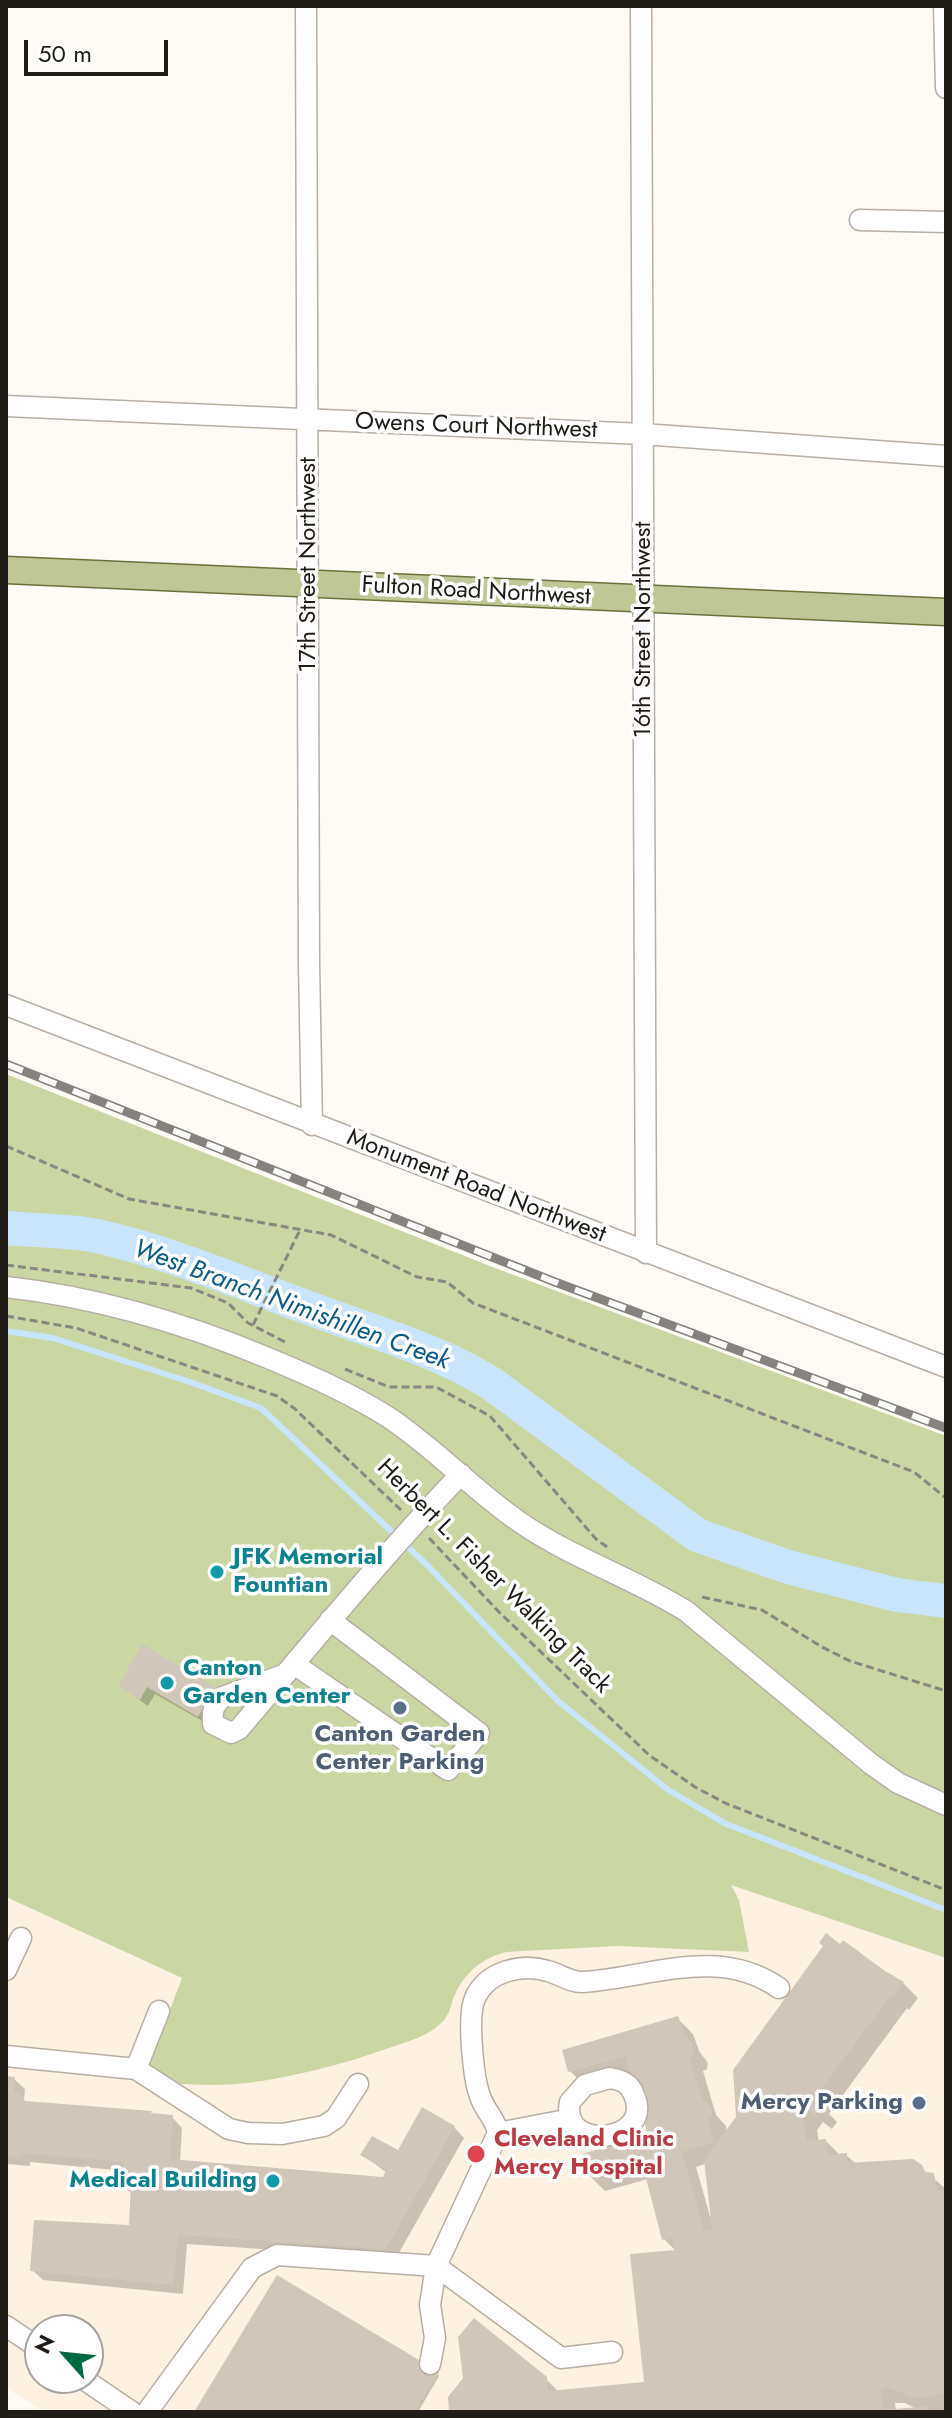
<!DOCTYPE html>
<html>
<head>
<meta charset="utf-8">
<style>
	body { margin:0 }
	#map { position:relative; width:952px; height:2418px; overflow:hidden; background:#fefaf5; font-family:Jost,sans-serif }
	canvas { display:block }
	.frame { position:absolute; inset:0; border:8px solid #201c18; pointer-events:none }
	.north { position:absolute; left:24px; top:2314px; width:80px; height:80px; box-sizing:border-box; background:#fff; border:2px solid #a6a4a3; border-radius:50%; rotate:297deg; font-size:22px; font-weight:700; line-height:32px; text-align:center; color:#201c18 }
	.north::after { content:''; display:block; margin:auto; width:28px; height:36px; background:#006a40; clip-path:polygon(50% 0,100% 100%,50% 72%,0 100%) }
	.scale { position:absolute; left:24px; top:40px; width:144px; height:36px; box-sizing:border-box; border:4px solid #201c18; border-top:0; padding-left:10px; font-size:24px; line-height:28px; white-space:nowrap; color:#201c18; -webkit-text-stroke:6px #fff; paint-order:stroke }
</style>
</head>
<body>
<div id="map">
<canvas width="952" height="2418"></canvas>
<div class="frame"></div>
<div class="north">N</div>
<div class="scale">50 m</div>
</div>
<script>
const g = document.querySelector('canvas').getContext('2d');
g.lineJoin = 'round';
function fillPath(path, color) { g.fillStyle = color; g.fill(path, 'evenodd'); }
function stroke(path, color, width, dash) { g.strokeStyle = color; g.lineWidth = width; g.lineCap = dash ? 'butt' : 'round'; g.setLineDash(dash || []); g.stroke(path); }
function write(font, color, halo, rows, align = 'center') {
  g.font = font + ' Jost,sans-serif'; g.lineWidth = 7; g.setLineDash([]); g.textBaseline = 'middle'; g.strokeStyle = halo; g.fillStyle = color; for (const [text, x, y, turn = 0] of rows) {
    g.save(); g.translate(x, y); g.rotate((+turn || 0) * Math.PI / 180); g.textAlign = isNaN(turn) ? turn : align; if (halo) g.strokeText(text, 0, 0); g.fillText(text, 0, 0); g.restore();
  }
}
fillPath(new Path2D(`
	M610,1843L946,1958V2412H45L6,2388V1897L182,1978ZM40,2330H88V2378H40Z`), '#fdf1e2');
fillPath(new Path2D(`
	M6,1074L495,1268L946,1436V1958L731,1885L739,1900L749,1952L617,1946L506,1952C480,1959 463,1974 453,1999C450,2009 448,2018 439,2025C426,2037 406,2042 389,2048C344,2064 294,2077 247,2083C212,2087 177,2084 143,2081L182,1978L6,1897Z`), '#cbd7a2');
fillPath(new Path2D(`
	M120,1686L214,1689L221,1697L206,1723L155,1694L148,1706Z
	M884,1973L903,1983L918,1998L909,2010L907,2008L829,2114L837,2122L832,2129L823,2122L817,2130L819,2142L826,2141L840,2155H846L856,2164L920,2167L946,2189V2410L935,2412H451L545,2378L559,2392L646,2384L677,2252L664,2239L648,2179L605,2191L590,2176L650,2136L632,2073L585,2086L570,2071L678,2019L693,2034L699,2051L708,2063L707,2069L703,2071L716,2115L726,2126L727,2133ZM707,2163L712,2215L710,2216L696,2167ZM895,2403H905L917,2409L896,2411Z
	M6,2078L14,2079L25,2089L24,2100L26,2103L172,2117L182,2128L180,2162L384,2179L387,2173L363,2155L399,2153L454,2127L464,2138L396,2258L187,2244L183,2294L43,2280L32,2270L131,2227L132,2194L123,2185L125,2171L30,2162V2166L6,2164Z
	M438,2374L439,2376L418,2412H196Z`), '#0003');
stroke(new Path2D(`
	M6,1331L53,1338L190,1382L261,1408L428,1566L558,1701L667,1789L724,1823L946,1910`), '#c8e5fd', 6);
stroke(new Path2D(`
	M6,1228C36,1231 68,1230 97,1236C173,1253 245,1285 317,1311C377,1333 439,1351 492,1384L697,1535L788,1567L897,1595L946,1601`), '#c8e5fd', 34);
fillPath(new Path2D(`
	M142,1644L215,1687L198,1717L147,1687L140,1700L118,1686Z
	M826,1933L840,1944L843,1940L885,1971L904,1982L893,1996L891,1995L814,2099L823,2106L816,2115L807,2109L803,2114L807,2141L826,2139L828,2155L847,2153V2163L913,2159L922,2165L925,2172L934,2173L937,2191L946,2190V2396L944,2392L928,2397H912L888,2388L881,2389L883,2412H449L448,2397L463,2378L458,2337L474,2318L547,2377L548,2391L644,2382L630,2254L676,2250L672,2238L662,2240L642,2163L588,2177L582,2154L648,2135L625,2056L568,2072L562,2050L678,2016L686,2038H688L693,2046V2054L689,2056L703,2103L706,2102L711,2109L712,2114L708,2119L714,2142L682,2152L704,2230L712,2229L704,2160L736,2117L733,2070L823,1946L819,1943Z
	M6,2076L15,2077L14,2091L21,2095L25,2101L152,2111L151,2113L173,2115L170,2159L383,2177L386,2170L360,2155L372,2136L398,2150L422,2107L455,2126L386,2249L178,2235L173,2285L30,2271L34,2220L129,2225L131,2186L121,2185L124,2162L21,2153V2157L6,2156Z
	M277,2275L439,2372L415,2412H194Z
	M928,2406V2412H884V2410Z`), '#d0c6ba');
const minor = new Path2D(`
	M306,6L309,963L312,1125
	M641,6L646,1253
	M944,6L946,88
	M860,220L946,222
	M6,406L643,434L946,456
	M6,1005L946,1367
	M6,1287C97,1297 184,1323 268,1358C309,1375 350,1393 388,1417C435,1448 474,1491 521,1523C572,1558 633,1578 686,1611L871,1764L898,1783L946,1805
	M294,1664L448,1770L479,1733L330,1620
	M286,1674L223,1697C213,1705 212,1711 213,1724L231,1733L239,1729C312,1643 383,1556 461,1474
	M6,1970L21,1938
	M6,2056L136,2069L159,2011
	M136,2069L229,2129L248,2133L282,2134L324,2126L336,2118L358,2084
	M610,2078C621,2080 630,2083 634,2095C655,2143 559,2153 570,2102L585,2085Z
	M498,2133L571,2119
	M6,2326L40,2349
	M430,2364L435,2338L430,2305L436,2266L561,2358L612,2352
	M82,2378L132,2412
	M147,2412L252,2268L277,2255L436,2266L498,2133C496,2120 487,2113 482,2101C473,2083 467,2016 475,1998C487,1971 522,1963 548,1971C559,1974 572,1983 583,1982C649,1978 718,1945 779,1988`);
const major = new Path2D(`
	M6,570L946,612`);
stroke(minor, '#b8aea3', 23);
stroke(major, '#6b723b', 29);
stroke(new Path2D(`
	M6,1146L129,1199L331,1235L417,1277L447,1282L473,1303L914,1472L946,1498
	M6,1265L191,1288L228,1303L248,1323L287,1343
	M6,1316L76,1328L277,1396L295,1409L401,1510
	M253,1325L300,1230
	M345,1369L389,1387H436L490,1416L596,1539L607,1547
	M429,1538L499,1612L649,1755L695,1787L725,1803L946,1890
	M702,1597L762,1610L822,1647L850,1661L946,1691`), '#8a8681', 3, [8, 4]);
stroke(minor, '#fff', 20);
stroke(major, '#bec795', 26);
const rail = new Path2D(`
	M6,1064L555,1282L946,1428`);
stroke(rail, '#86827e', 9);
stroke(rail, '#fff', 6, [18]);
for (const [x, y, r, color] of [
	[217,1572,8,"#0f9aa8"],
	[167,1683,8,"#0f9aa8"],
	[400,1708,8,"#5c6f8a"],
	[919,2103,8,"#5c6f8a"],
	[476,2154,10,"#e0444e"],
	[273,2181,8,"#0f9aa8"]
]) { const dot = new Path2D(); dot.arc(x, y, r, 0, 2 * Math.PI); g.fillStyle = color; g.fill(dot); stroke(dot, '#fff', 3); }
write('24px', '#201c18', '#fff', [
	["Owens Court Northwest",476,427,2],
	["17th Street Northwest",309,565,-90],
	["Fulton Road Northwest",476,592,3],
	["16th Street Northwest",644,630,-90],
	["Monument Road Northwest",476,1187,21],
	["Herbert L. Fisher Walking Track",493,1577,45]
]);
write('bold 24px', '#0d838f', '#fff', [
	["JFK Memorial",233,1558],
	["Fountian",233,1586],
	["Canton",183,1669],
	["Garden Center",183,1697],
	["Medical Building",257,2181,"right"]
], 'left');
write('bold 24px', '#4e5e75', '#fff', [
	["Canton Garden",400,1735],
	["Center Parking",400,1763],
	["Mercy Parking",903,2103,"right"]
]);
write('bold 24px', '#be3a42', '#fff', [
	["Cleveland Clinic",494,2140],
	["Mercy Hospital",494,2168]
], 'left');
write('italic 26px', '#0a5b8c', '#fff', [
	["West Branch Nimishillen Creek",291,1306,20]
]);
</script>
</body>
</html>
